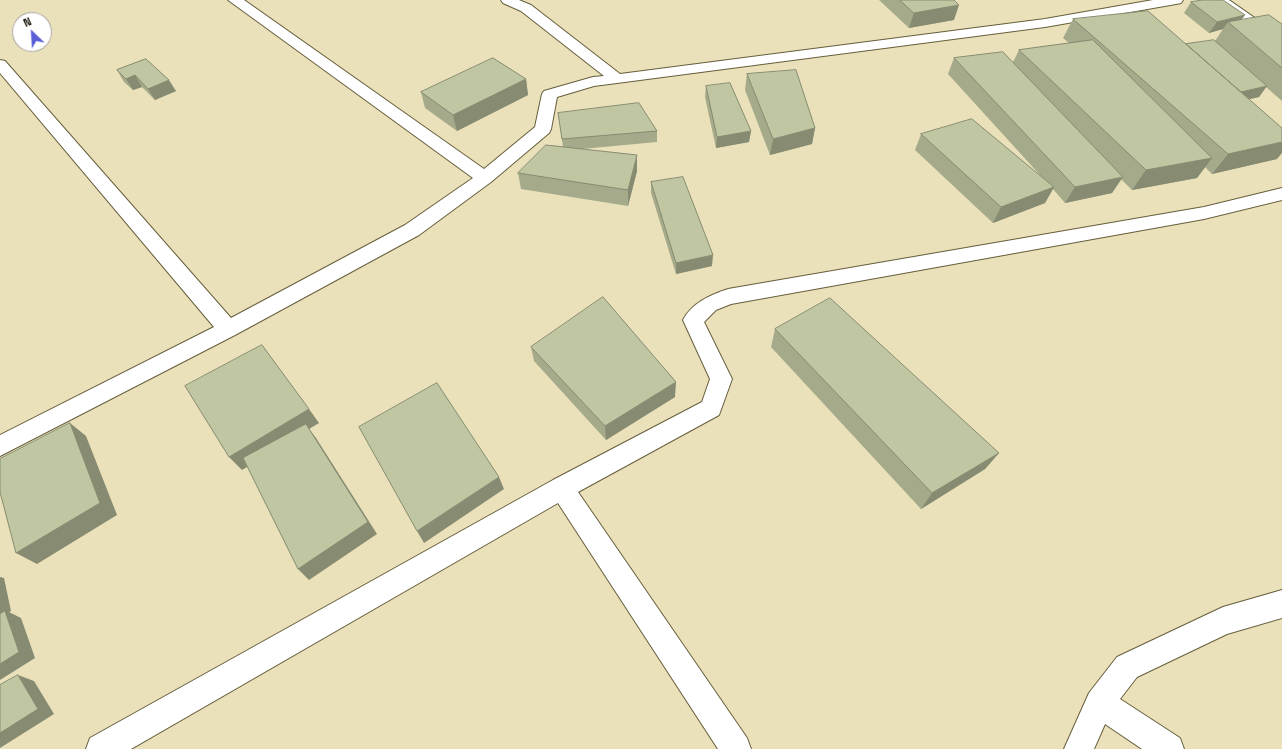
<!DOCTYPE html>
<html>
<head>
<meta charset="utf-8">
<style>
	body { margin:0 }
	#map { position:relative; width:1282px; height:749px; overflow:hidden; background:#eae1bb; font-family:"Space Grotesk",sans-serif }
	canvas { display:block }
	.north { position:absolute; left:12px; top:12px; width:40px; height:40px; box-sizing:border-box; background:#fff; border:1px solid #a3a19c; border-radius:50%; rotate:335deg; font-size:11px; font-weight:700; line-height:16px; text-align:center; color:#181507 }
	.north::after { content:''; display:block; margin:auto; width:14px; height:18px; background:#595fd7; clip-path:polygon(50% 0,100% 100%,50% 72%,0 100%) }
</style>
</head>
<body>
<div id="map">
<canvas width="1282" height="749"></canvas>
<div class="north">N</div>
</div>
<script>
const g = document.querySelector('canvas').getContext('2d');
g.lineJoin = 'round';
function stroke(path, color, width, dash) { g.strokeStyle = color; g.lineWidth = width; g.lineCap = dash ? 'butt' : 'round'; g.setLineDash(dash || []); g.stroke(path); }
function fillPath(path, color) { g.fillStyle = color; g.fill(path, 'evenodd'); }
const minor = new Path2D(`
	M228,0H244L484,169L535,127L542,94L544,91L593,77L604,76L521,11L503,3L501,0H519L531,5L620,74L1045,19L1153,0H1183L1181,3L1176,4L1045,27L594,86L557,97L551,129L549,133L491,182L419,235L235,335L0,456V435L214,327L0,73V60L5,61L231,318L405,225L473,178Z
	M1213,0H1229L1282,37V48L1277,47Z
	M1282,188V200L1204,219L731,304L716,310L704,322L732,379L719,415L578,492L747,738L751,749H718L558,503L131,749H86L90,738L553,480L702,402L710,379L683,320C692,303 710,295 728,289L1204,207Z
	M1282,590V618L1227,634L1137,677L1120,699L1180,738L1184,749H1142L1105,724L1094,749H1064L1089,693L1117,657L1223,607Z`);
stroke(minor, '#665e3c', 2);
fillPath(minor, '#fff');
fillPath(new Path2D(`
	M879,0H954V20L909,28Z
	M1191,2L1242,20L1282,24V101L1266,87L1259,97L1249,99L1277,159L1212,174L1205,167L1197,178L1132,190L1121,179L1112,193L1065,203L1053,189L1045,203L993,223L915,150L921,134L1040,175L948,74L954,58L1013,62L1019,50L1069,43L1063,38L1073,19L1186,44L1215,41L1223,29L1209,33L1184,13Z
	M146,59L176,91L155,100L142,87L133,90L124,82L117,70Z
	M747,74L815,128L812,144L770,155L745,90Z
	M526,79L528,95L457,131L425,108L421,92Z
	M706,86L751,131L749,142L716,148L705,97Z
	M558,113L657,131V142L582,149L637,171L628,206L521,189L518,173L563,147Z
	M651,182L712,266L676,274L651,193Z
	M775,329L999,453L985,469L921,509L771,347Z
	M531,347L675,397L606,440L534,361Z`), '#a4aa8a');
fillPath(new Path2D(`
	M959,5L954,20L909,28L914,13Z
	M1245,15L1237,26L1228,22L1223,29L1209,33L1217,22Z
	M135,75L142,87L133,90L126,79Z
	M526,79L528,95L457,131L453,115Z
	M169,80L176,91L155,100L148,89Z
	M1267,86L1259,97L1232,103L1241,92Z
	M815,128L812,144L770,155L773,139Z
	M751,131L749,142L716,148L717,137Z
	M1282,142V153L1277,159L1212,174L1228,154Z
	M637,155V171L628,206V190Z
	M1212,158L1197,178L1132,190L1146,170Z
	M1123,177L1112,193L1065,203L1075,187Z
	M1054,187L1045,203L993,223L1001,207Z
	M713,255L712,266L676,274V263Z
	M676,382L675,397L606,440L605,426Z
	M309,409L319,423L309,429L316,438L377,534L309,580L298,569L309,429L242,470L229,457Z
	M70,423L86,436L117,515L37,564L16,553Z
	M999,453L985,469L921,509L932,493Z
	M499,477L504,489L424,543L417,531Z
	M0,577L4,578L11,611L9,612L21,618L35,658L0,680Z
	M18,675L34,681L54,714L0,748V733Z`), '#868b71');
const building = new Path2D(`
	M900,0H954L959,5L914,13Z
	M1203,0H1223L1245,15L1217,22L1191,2Z
	M1148,11L1282,128V142L1228,154L1073,19Z
	M1269,15L1282,24V68L1228,22Z
	M1093,40L1212,158L1146,170L1019,50Z
	M1214,40L1267,86L1241,92L1186,44Z
	M1003,52L1123,177L1075,187L954,58Z
	M493,58L526,79L453,115L421,92Z
	M146,59L169,80L148,89L135,75L126,79L117,70Z
	M796,70L815,128L773,139L747,74Z
	M730,83L751,131L717,137L706,86Z
	M639,103L657,131L562,139L558,113Z
	M972,119L1054,187L1001,207L921,134Z
	M546,145L637,155L628,190L518,173Z
	M683,177L713,255L676,263L651,182Z
	M603,297L676,382L605,426L531,347Z
	M830,298L999,453L932,493L775,329Z
	M262,345L309,409L229,457L185,386Z
	M437,383L499,477L417,531L359,427Z
	M70,423L100,503L16,553L0,492V459Z
	M306,424L368,522L298,569L243,458Z
	M5,611L19,652L0,664V614Z
	M18,675L38,709L0,733V685Z`);
fillPath(building, '#bfc6a1');
stroke(building, '#868b71', 1);
</script>
</body>
</html>
